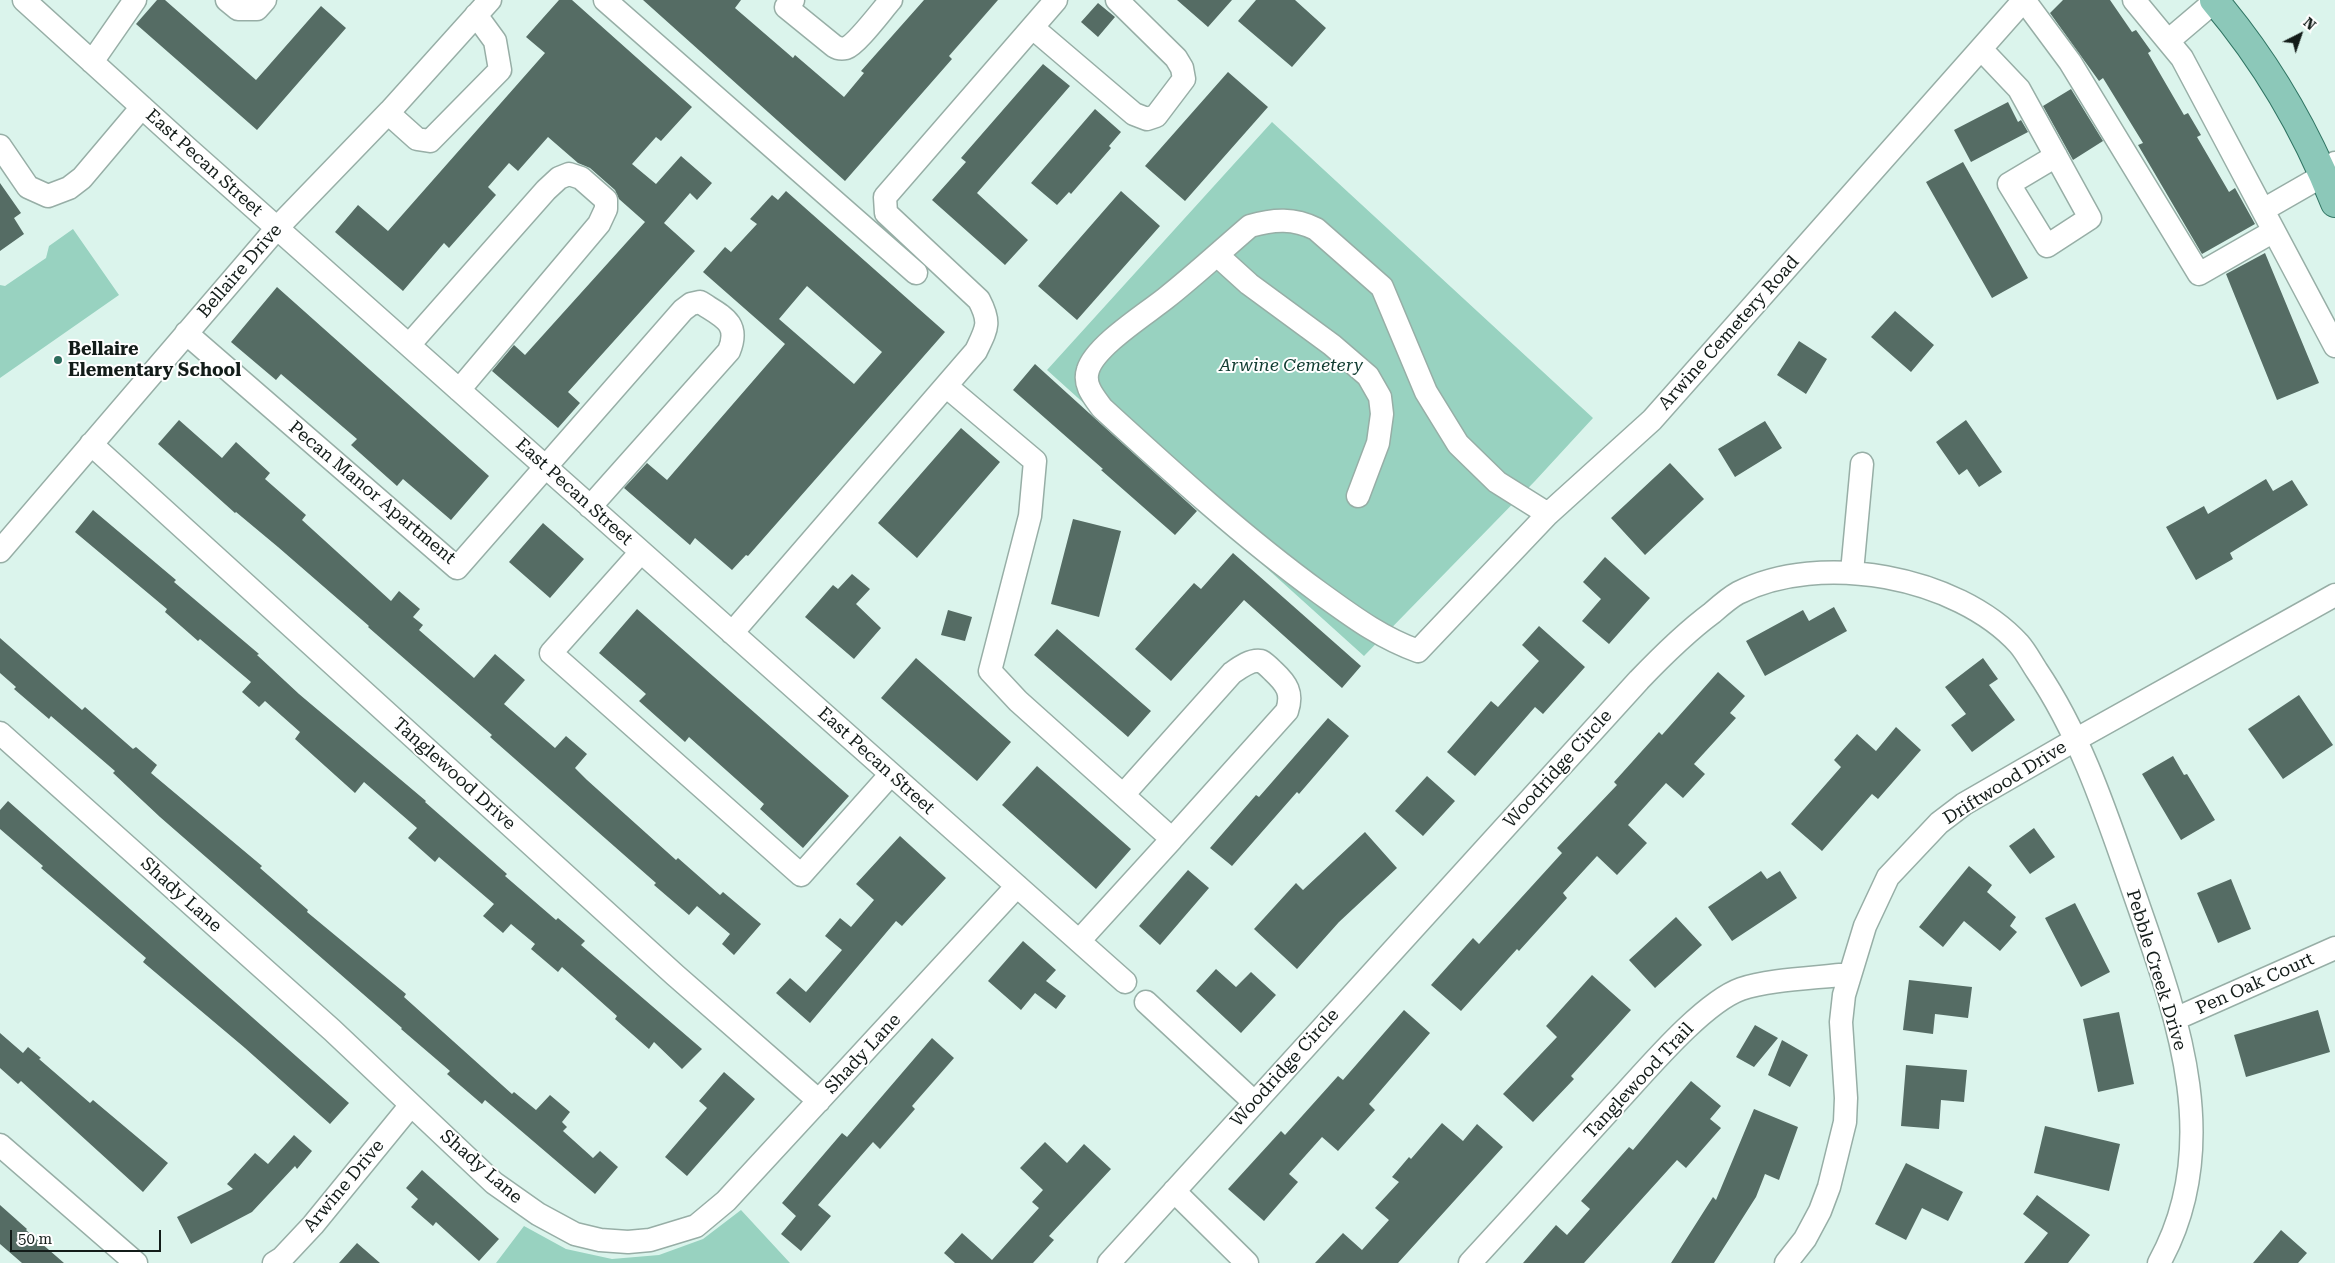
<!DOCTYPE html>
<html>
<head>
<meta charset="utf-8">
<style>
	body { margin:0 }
	#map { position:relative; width:2335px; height:1263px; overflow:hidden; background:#dbf4ec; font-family:"Roboto Serif",serif }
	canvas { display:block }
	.north { position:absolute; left:2275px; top:10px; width:50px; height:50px; -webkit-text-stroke:4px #fff; paint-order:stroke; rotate:41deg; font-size:14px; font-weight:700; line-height:20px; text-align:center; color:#131c19 }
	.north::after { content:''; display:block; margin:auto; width:18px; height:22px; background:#131c19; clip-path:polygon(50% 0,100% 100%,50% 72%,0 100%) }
	.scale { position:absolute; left:10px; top:1230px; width:151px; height:22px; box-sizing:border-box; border:2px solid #131c19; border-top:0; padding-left:6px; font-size:15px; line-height:18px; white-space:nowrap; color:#131c19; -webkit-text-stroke:4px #fff; paint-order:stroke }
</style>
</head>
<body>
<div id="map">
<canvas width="2335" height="1263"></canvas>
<div class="north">N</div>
<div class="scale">50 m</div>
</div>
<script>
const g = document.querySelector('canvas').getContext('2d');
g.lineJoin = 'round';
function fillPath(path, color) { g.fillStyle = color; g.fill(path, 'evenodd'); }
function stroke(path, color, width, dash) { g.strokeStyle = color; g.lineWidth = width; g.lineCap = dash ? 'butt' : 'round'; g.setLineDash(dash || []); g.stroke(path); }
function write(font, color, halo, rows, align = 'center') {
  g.font = font + ' "Roboto Serif",serif'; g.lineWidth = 4; g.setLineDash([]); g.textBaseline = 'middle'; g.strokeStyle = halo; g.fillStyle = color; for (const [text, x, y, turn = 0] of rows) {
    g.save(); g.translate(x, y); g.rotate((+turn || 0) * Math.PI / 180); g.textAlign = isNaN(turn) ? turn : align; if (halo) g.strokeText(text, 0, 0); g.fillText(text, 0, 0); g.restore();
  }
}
fillPath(new Path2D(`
	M1272,122L1593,418L1535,481L1364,656L1047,370Z
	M73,229L119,295L0,378V285L5,286L46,258L49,246Z
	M741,1210L790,1263H496L524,1226L566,1249L612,1259L659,1255L703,1239Z`), '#98d2c0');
fillPath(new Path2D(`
	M157,0H165L256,80L321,6L346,28L257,130L136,24Z
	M559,0H572L692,107L661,141L656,137L632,164L656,184L681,156L712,183L697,200L690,193L664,223L695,251L568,392L580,403L558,428L492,371L514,345L525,355L645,222L619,199L615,190L590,168L578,163L548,137L518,171L509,163L488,187L496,195L449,248L444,243L403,291L335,232L358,205L388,231L545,53L526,37Z
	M643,0H741L735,8L793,58L795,55L844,97L864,73L861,71L924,0H998L949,56L952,59L845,181Z
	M1177,0H1232L1208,27Z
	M1256,0H1295L1326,28L1292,67L1238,21Z
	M2063,0H2110L2132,32L2136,30L2151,51L2148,53L2184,115L2188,113L2201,135L2197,137L2229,192L2235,188L2255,224L2202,254L2138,145L2143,143L2103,78L2099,81L2050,13Z
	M1098,3L1115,17L1098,37L1081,22Z
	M1043,64L1070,86L977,193L1028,240L1005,265L932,200L966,162L961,158Z
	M1228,72L1268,107L1185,201L1145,166Z
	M2071,89L2103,141L2073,160L2043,106Z
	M2008,102L2018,122L2021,120L2028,132L1971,162L1954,130Z
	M1095,109L1121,132L1109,146L1111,148L1071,194L1069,192L1057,205L1031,183Z
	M1963,162L2028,278L1992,298L1926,182Z
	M0,183L21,213L14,218L24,234L0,251Z
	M786,191L945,332L748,556L746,555L732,570L695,538L690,545L624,488L647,463L667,480L785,344L703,272L725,247L731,252L757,224L750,219L772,195L778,200ZM807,286L882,352L854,384L779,319Z
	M1121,191L1160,226L1077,320L1038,286Z
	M2265,253L2319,383L2277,400L2226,274Z
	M277,287L489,476L451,520L403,479L397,486L351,445L357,439L281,374L276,380L231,342Z
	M1895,311L1934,345L1911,372L1871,337Z
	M1799,341L1827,359L1806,394L1777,375Z
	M1035,364L1197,511L1175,535L1101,470L1103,469L1013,390Z
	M179,420L222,458L236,442L270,473L265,479L306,515L302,520L391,601L399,591L420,609L413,617L423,625L419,630L474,678L495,654L525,680L504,704L555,748L566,736L587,754L575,768L587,780L676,860L678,858L720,895L723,892L761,924L734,955L722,944L730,934L697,906L689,915L654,885L656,883L490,737L492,735L368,627L369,626L278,547L236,512L235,513L158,444Z
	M1966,420L2002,472L1979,487L1967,469L1959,475L1936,442Z
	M1765,421L1782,448L1735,477L1718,449Z
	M961,428L1000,462L917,558L878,523Z
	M1670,463L1704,499L1645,555L1611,518Z
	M2266,479L2273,491L2292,480L2308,505L2230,553L2233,559L2196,580L2166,527L2204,506L2208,514Z
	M93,510L176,580L174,582L259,654L257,655L299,694L426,801L425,802L507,874L505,876L556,920L558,918L585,941L581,945L702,1049L682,1069L654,1042L649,1049L615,1019L617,1016L562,967L558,972L531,949L535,944L511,924L503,933L483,916L494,904L439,857L435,862L408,838L417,828L364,782L355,793L295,739L300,732L265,701L259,707L242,692L251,682L200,639L198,641L165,612L167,609L75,532Z
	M1073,519L1121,531L1099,617L1051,604Z
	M543,523L584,559L550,598L509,562Z
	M1233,553L1361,666L1342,688L1244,600L1171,681L1135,649L1194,583L1201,589Z
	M1605,557L1650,598L1609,644L1582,621L1601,599L1583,582Z
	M852,574L870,589L856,604L881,628L854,659L805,617L833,585L838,589Z
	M1834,607L1847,631L1765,676L1746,641L1803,610L1809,621Z
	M637,609L849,796L803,848L760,809L764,804L689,737L685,742L639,701L646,694L599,653Z
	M948,610L972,617L965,641L941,635Z
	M1539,626L1585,667L1543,714L1535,707L1475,776L1447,752L1491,701L1498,707L1539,661L1522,645Z
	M1057,629L1151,711L1128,737L1034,655Z
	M0,638L82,710L85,707L133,749L136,747L157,765L151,773L262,866L260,868L308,910L307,912L406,994L404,997L512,1094L514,1092L536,1110L550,1095L570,1112L562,1122L567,1127L563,1131L593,1158L600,1151L618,1167L595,1194L485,1100L482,1104L447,1074L450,1071L401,1029L402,1028L160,817L113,773L115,771L51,716L49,719L14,689L16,687L0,673Z
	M916,658L1011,742L977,781L881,698Z
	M1983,658L1998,679L1989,685L2015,720L1972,752L1951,725L1966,714L1945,687Z
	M1718,672L1745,696L1730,713L1736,718L1694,764L1705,774L1683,798L1666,783L1628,825L1647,843L1617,875L1597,856L1563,893L1567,898L1519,951L1517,949L1461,1011L1431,985L1473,938L1479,944L1562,853L1557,848L1617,785L1614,782L1659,732L1662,735Z
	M2299,695L2333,745L2283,779L2248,729Z
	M1328,718L1349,736L1299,794L1297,792L1232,866L1210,848L1256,795L1259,797Z
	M1896,727L1921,750L1878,799L1872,794L1822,851L1791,824L1841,767L1834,760L1857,734L1876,751Z
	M2173,756L2184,775L2187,774L2215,820L2181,840L2142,774Z
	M1037,766L1131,849L1096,889L1002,805Z
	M1427,776L1455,801L1423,836L1395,811Z
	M8,801L349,1103L330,1124L245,1048L143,962L146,958L41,868L43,866L0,829V810Z
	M2034,828L2055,857L2030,874L2009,846Z
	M1365,832L1397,868L1339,922L1297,969L1254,929L1296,883L1303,890Z
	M900,836L946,878L902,926L896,921L810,1023L776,993L790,978L806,992L842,950L825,936L840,918L851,927L874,900L856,884Z
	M1969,866L1992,885L1987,892L2016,917L2010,926L2017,932L2000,951L1964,921L1943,947L1919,927Z
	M1188,870L1209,888L1160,945L1139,926Z
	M1761,871L1767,879L1780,871L1797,898L1732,941L1708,907Z
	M2231,879L2251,929L2218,943L2197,893Z
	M2075,903L2110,972L2081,987L2045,918Z
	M1676,917L1702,945L1655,988L1629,960Z
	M1023,941L1056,970L1046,981L1066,996L1056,1009L1035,993L1021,1010L988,981Z
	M1216,969L1236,987L1251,972L1276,995L1241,1033L1196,991Z
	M1592,975L1631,1010L1571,1076L1574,1079L1533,1122L1503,1094L1557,1037L1546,1026Z
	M1909,980L1972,987L1968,1018L1935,1014L1933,1034L1903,1030Z
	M1404,1010L1430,1033L1369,1104L1375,1110L1338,1151L1322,1137L1289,1174L1298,1182L1264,1221L1228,1189L1281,1131L1285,1135L1338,1076L1343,1080Z
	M2318,1010L2330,1052L2246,1077L2234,1035Z
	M2119,1012L2134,1084L2098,1092L2083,1019Z
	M1755,1025L1778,1038L1754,1067L1736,1057Z
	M0,1033L23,1053L28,1047L41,1058L39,1059L90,1103L93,1100L168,1163L143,1192L21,1081L18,1084L0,1068Z
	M932,1038L954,1058L912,1106L915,1109L880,1149L873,1142L818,1205L831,1216L801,1251L781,1234L796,1216L782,1203L842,1133L847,1137Z
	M1782,1040L1808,1055L1790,1087L1768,1075Z
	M1906,1065L1967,1070L1964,1102L1941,1100L1939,1129L1901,1126Z
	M724,1072L755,1099L687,1176L665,1157L707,1108L699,1101Z
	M1691,1081L1721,1106L1710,1119L1721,1128L1686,1168L1677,1160L1584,1263H1523L1556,1225L1567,1235L1590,1209L1581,1201L1629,1147L1633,1150Z
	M1754,1109L1798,1127L1779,1180L1765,1174L1756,1197L1714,1263H1671L1713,1197L1716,1200Z
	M1442,1123L1463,1141L1477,1124L1503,1147L1398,1263H1315L1343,1233L1362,1250L1389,1220L1375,1208L1399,1182L1392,1177L1409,1157L1411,1159Z
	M2045,1126L2120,1144L2109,1191L2034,1173Z
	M294,1135L312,1151L297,1169L295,1166L252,1212L191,1244L177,1217L233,1189L227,1184L255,1153L268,1164Z
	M1045,1142L1067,1163L1084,1144L1111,1169L1049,1236L1054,1240L1033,1263H955L944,1253L962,1233L992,1260L1039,1208L1032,1202L1043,1190L1020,1168Z
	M1906,1163L1963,1192L1948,1221L1922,1208L1906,1240L1875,1224Z
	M422,1170L499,1239L479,1261L436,1222L433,1226L411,1207L418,1199L406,1188Z
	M2037,1195L2090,1235L2068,1263H2024L2048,1233L2023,1214Z
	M0,1205L27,1229L26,1230L64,1263H22L0,1244Z
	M2281,1230L2307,1253L2298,1263H2253Z
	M357,1243L380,1263H339Z`), '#556c64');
const minor = new Path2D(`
	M24,0L187,148L1125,982
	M227,0L238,9H257L265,0
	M605,0L916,273
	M793,0L786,7L834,46C837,48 841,49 846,48C857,44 882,10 891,0
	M2024,0L2070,62L2199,274L2274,231
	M2134,0L2182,58L2335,346
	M1033,28L1134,114L1147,119L1156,116L1184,79L1182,68L1176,58L1117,0
	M2168,41L2215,1
	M1981,49L2019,89L2090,218L2047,246L2009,184L2056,156
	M92,62L135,0
	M388,113L417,139L430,141L500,70L495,41L476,15
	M0,146L28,187L48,196L69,188L82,178L142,107
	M2263,210L2324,175L2335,163
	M1217,255L1249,284L1332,345L1368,376L1380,397L1382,414L1378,443L1358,496
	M186,333L457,568L683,310L691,304L700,302C721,316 741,322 729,351L590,507
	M409,345L546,190L559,178L569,174L581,178L606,200V209L599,224L459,390
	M946,386L1035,461L1030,516L990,671L1018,701L1172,839L1079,941
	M91,444L675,975L819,1101
	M1548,514L1497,482L1458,444L1426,392L1382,287L1316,229C1294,218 1274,219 1250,226C1222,250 1195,275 1166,298C1146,314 1095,346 1088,370C1083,385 1094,397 1102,408C1172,472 1243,537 1320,593C1352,616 1381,638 1418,651L1548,514L1652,420L2024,0
	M0,551L277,228L390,111L490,0
	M641,552L551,653L801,875L891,774
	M1852,572L1862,464
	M732,633L976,351C987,328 991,323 979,300L886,213L885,197L1056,0
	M0,733L332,1030L494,1183L538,1214L575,1234L600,1240L628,1242L650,1240L696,1226L726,1201L1017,886
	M1123,795L1232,673C1239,668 1251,659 1261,661C1265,663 1270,668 1273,671C1287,684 1293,693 1287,711L1172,839
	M1146,1002L1254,1102
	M2175,1019L2335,948
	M0,1145L136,1263
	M1174,1191L1247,1263
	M274,1263L282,1258L313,1225L411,1105
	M1109,1263L1639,680C1662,656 1685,633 1712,613C1720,606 1729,598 1738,593C1820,551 1957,576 2019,644C2026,652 2031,662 2037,671C2081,736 2106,813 2132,887C2174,1008 2227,1141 2159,1263
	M1470,1263C1519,1210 1567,1157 1616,1103C1645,1072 1702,1003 1741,989C1769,979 1819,978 1849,974
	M1786,1263L1805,1239L1820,1211L1829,1187L1845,1122L1846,1098L1841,1022L1844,995L1865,926L1888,877L1939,823L1964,804L2075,740L2335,595`);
const major = new Path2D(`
	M2214,0C2265,60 2306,130 2335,203`);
stroke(minor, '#97aea6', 25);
stroke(major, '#307463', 30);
stroke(minor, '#fff', 22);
stroke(major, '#8cc8b9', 28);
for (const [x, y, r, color] of [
	[58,360,5,"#2c6d5c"]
]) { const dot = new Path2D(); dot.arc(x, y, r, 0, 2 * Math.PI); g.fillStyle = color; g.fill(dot); stroke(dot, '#fff', 2); }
write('18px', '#131c19', '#fff', [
	["East Pecan Street",204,163,42],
	["Bellaire Drive",240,271,-49],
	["Arwine Cemetery Road",1729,333,-48],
	["East Pecan Street",574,492,42],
	["Pecan Manor Apartment",372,493,40],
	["East Pecan Street",876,761,42],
	["Woodridge Circle",1558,769,-48],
	["Tanglewood Drive",454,774,42],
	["Driftwood Drive",2005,783,-32],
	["Shady Lane",181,895,42],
	["Pebble Creek Drive",2156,970,73],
	["Pen Oak Court",2255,984,-24],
	["Shady Lane",863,1054,-47],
	["Woodridge Circle",1285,1068,-48],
	["Tanglewood Trail",1639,1081,-47],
	["Shady Lane",481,1167,41],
	["Arwine Drive",344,1186,-50]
]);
write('bold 18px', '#131c19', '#fff', [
	["Bellaire",68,350],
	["Elementary School",68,371]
], 'left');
write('italic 18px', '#113c31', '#fff', [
	["Arwine Cemetery",1291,366]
]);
</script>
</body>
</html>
